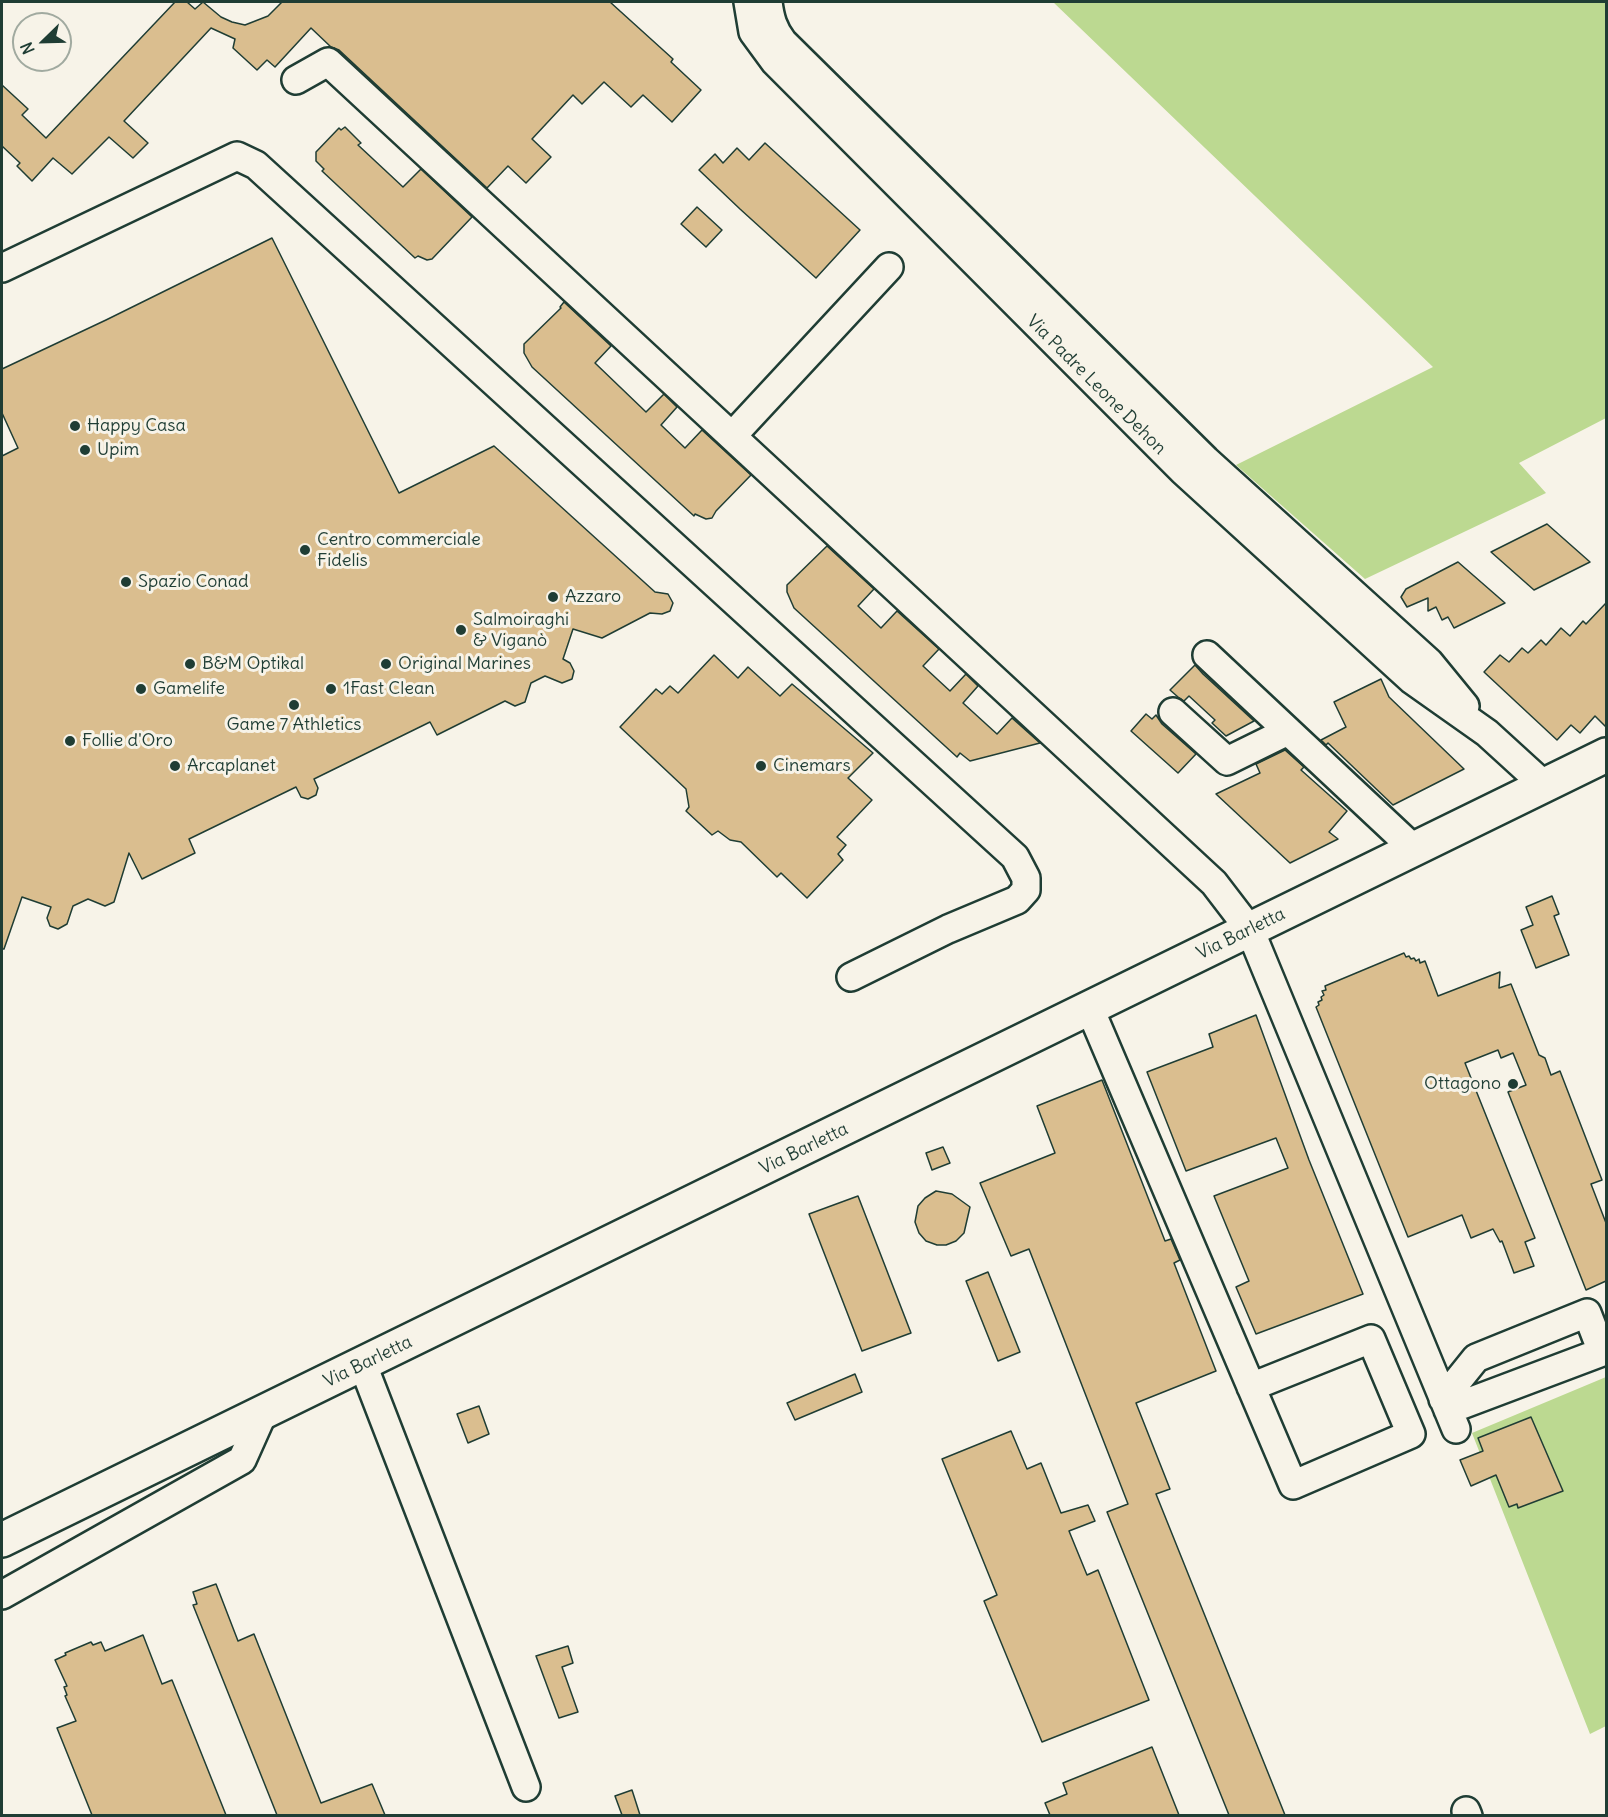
<!DOCTYPE html>
<html>
<head>
<meta charset="utf-8">
<style>
	body { margin:0 }
	#map { position:relative; width:1608px; height:1817px; overflow:hidden; background:#f7f3e8; font-family:Delius,sans-serif }
	canvas { display:block }
	.frame { position:absolute; inset:0; border:3px solid #1f3d34; pointer-events:none }
	.north { position:absolute; left:12px; top:12px; width:60px; height:60px; box-sizing:border-box; background:#f7f3e8; border:2px solid #a1aaa0; border-radius:50%; rotate:247deg; font-size:16px; font-weight:700; line-height:24px; text-align:center; color:#1f3d34 }
	.north::after { content:''; display:block; margin:auto; width:21px; height:27px; background:#1f3d34; clip-path:polygon(50% 0,100% 100%,50% 72%,0 100%) }
</style>
</head>
<body>
<div id="map">
<canvas width="1608" height="1817"></canvas>
<div class="frame"></div>
<div class="north">N</div>
</div>
<script>
const g = document.querySelector('canvas').getContext('2d');
g.lineJoin = 'round';
function fillPath(path, color) { g.fillStyle = color; g.fill(path, 'evenodd'); }
function stroke(path, color, width, dash) { g.strokeStyle = color; g.lineWidth = width; g.lineCap = dash ? 'butt' : 'round'; g.setLineDash(dash || []); g.stroke(path); }
function write(font, color, halo, rows, align = 'center') {
  g.font = font + ' Delius,sans-serif'; g.lineWidth = 6; g.setLineDash([]); g.textBaseline = 'middle'; g.strokeStyle = halo; g.fillStyle = color; for (const [text, x, y, turn = 0] of rows) {
    g.save(); g.translate(x, y); g.rotate((+turn || 0) * Math.PI / 180); g.textAlign = isNaN(turn) ? turn : align; if (halo) g.strokeText(text, 0, 0); g.fillText(text, 0, 0); g.restore();
  }
}
fillPath(new Path2D(`
	M1053,2H1606V418L1519,463L1546,493L1365,579L1236,465L1433,367Z
	M1606,1377V1726L1590,1734L1472,1433Z`), '#bcd991');
const building = new Path2D(`
	M175,2H187L195,9L203,2L221,17L232,22L245,25L268,16L282,2H610L673,59L671,62L701,90L672,122L643,95L631,107L604,82L582,104L573,95L532,139L551,157L526,183L508,166L487,188L339,50L331,47L311,28L275,67L267,60L257,70L233,48L235,39L211,28L124,121L148,143L133,158L109,137L72,174L53,158L32,181L17,166L20,163L2,146V85L28,109L22,115L46,138Z
	M345,127L361,143L358,145L403,187L421,169L472,217L432,259L427,260L418,256L415,258L322,171L324,169L316,161V152L339,128L341,130Z
	M765,143L860,230L816,278L740,209L699,170L715,154L723,163L737,148L749,160Z
	M697,207L722,230L706,247L681,224Z
	M272,238L399,493L494,446L655,592L668,594L673,603L670,611L662,614L650,613L602,638L573,629L563,659L570,663L574,671L572,679L562,683L545,676L531,683L525,702L515,706L505,701L437,735L430,722L314,779L318,788L316,795L308,799L301,797L296,787L189,839L195,853L142,879L129,853L114,902L105,906L88,899L73,906L67,924L58,929L50,926L47,918L51,907L22,897L4,949H2V456L18,448L2,413V369L106,320Z
	M564,302L611,346L595,363L646,412L664,394L677,407L661,425L685,448L702,430L751,475L716,511L712,518L706,519L695,514L694,516L532,367L524,353V344L561,308L560,307Z
	M1547,524L1590,562L1534,590L1491,552Z
	M827,546L874,589L858,606L881,628L897,611L939,649L923,666L950,691L966,674L978,686L963,703L997,734L1012,718L1040,743L970,761L960,753L957,757L794,608L787,592V585Z
	M1458,562L1505,603L1454,628L1448,617L1442,620L1436,607L1428,611V598L1407,607L1401,597L1406,589Z
	M1606,603V727L1595,716L1580,733L1571,725L1557,740L1484,672L1500,655L1509,662L1522,648L1528,653L1541,640L1546,645L1561,628L1570,636L1583,621L1586,624Z
	M714,655L738,678L748,667L780,696L792,684L873,753L848,778L872,800L837,837L846,845L838,854L843,860L807,898L781,873L777,877L741,842L730,840L718,831L712,835L686,811L689,807L686,789L620,727L656,689L662,694L670,686L678,693Z
	M1195,665L1203,674L1254,721L1226,736L1212,723L1215,720L1189,696L1184,701L1178,697L1170,690Z
	M1381,679L1389,697L1464,769L1393,805L1328,743L1326,745L1321,740L1346,727L1334,702Z
	M1146,714L1152,719L1156,715L1162,724L1196,754L1178,773L1131,731Z
	M1285,750L1304,767L1301,770L1347,811L1329,832L1338,839L1290,863L1216,794L1260,773L1256,764Z
	M1552,896L1559,914L1554,916L1569,955L1536,968L1521,930L1533,925L1526,907Z
	M1404,953L1406,957L1409,956L1411,959L1414,958L1416,961L1419,959L1420,963L1425,961L1438,996L1500,972L1499,988L1511,984L1539,1055L1545,1058L1551,1075L1560,1071L1602,1180L1591,1184L1606,1223V1281L1586,1290L1508,1092L1526,1085L1513,1053L1501,1058L1498,1050L1465,1063L1535,1238L1525,1242L1534,1266L1514,1273L1502,1241L1500,1242L1493,1229L1471,1238L1462,1215L1408,1237L1316,1007L1319,1005L1318,1002L1322,1000L1321,997L1324,995L1322,991L1326,990L1325,986Z
	M1256,1015L1309,1160L1363,1294L1256,1334L1236,1287L1249,1281L1214,1196L1288,1168L1276,1138L1186,1171L1147,1072L1213,1047L1209,1034Z
	M1102,1080L1165,1241L1171,1239L1180,1260L1174,1263L1216,1371L1136,1403L1170,1489L1156,1494L1285,1815H1229L1107,1512L1128,1504L1029,1249L1011,1256L980,1183L1055,1153L1037,1106Z
	M943,1147L950,1163L932,1170L926,1153Z
	M936,1191L952,1194L970,1207L964,1233L956,1241L946,1245H937L926,1241L919,1233L915,1222L918,1206L925,1198Z
	M858,1196L911,1333L862,1351L809,1214Z
	M988,1272L1020,1352L998,1361L966,1281Z
	M855,1374L862,1392L795,1420L787,1403Z
	M479,1406L489,1434L468,1443L457,1414Z
	M1531,1417L1563,1491L1518,1508L1517,1504L1509,1507L1496,1475L1471,1486L1460,1460L1483,1451L1478,1438Z
	M1011,1431L1027,1469L1041,1463L1061,1513L1088,1505L1095,1521L1069,1531L1087,1575L1098,1570L1149,1700L1042,1742L984,1601L997,1595L942,1459Z
	M216,1584L238,1641L254,1634L321,1803L372,1784L385,1815H277L193,1605L197,1604L193,1592Z
	M143,1635L162,1684L172,1680L226,1815H92L57,1728L76,1721L65,1696L67,1695L64,1687L67,1686L55,1660L66,1655L65,1653L91,1642L93,1645L101,1642L105,1651Z
	M568,1646L573,1663L562,1667L578,1712L559,1718L536,1656Z
	M1152,1747L1179,1815H1050L1045,1803L1067,1794L1063,1783Z
	M632,1790L640,1815H622L615,1796Z`);
fillPath(building, '#dabe8f');
stroke(building, '#1f3d34', 1.5);
const minor = new Path2D(`
	M748,2L753,32L775,62L1183,471L1412,680L1487,733L1544,785
	M768,2C770,18 773,29 783,42L1206,460L1429,662L1465,706
	M296,80L328,62L1214,883L1250,930L1456,1429
	M2,268L237,156L256,165L1015,857L1026,878V890L1017,900L948,929L851,977
	M732,436L889,267
	M1207,655L1414,849
	M1173,712L1227,761L1288,731
	M1090,1009L1293,1485L1411,1434L1371,1339L1251,1387
	M363,1365L526,1787
	M1443,1399L1476,1358L1587,1313L1602,1352L1448,1410
	M2,1595L242,1460L263,1413
	M1466,1811L1468,1816`);
const major = new Path2D(`
	M2,1540L1606,755`);
stroke(minor, '#1f3d34', 32);
stroke(major, '#1f3d34', 38);
stroke(minor, '#f7f3e8', 27);
stroke(major, '#f7f3e8', 33);
for (const [x, y, r, color] of [
	[75,426,6,"#1f3d34"],
	[85,450,6,"#1f3d34"],
	[305,550,6,"#1f3d34"],
	[126,582,6,"#1f3d34"],
	[553,597,6,"#1f3d34"],
	[461,630,6,"#1f3d34"],
	[190,664,6,"#1f3d34"],
	[386,664,6,"#1f3d34"],
	[141,689,6,"#1f3d34"],
	[331,689,6,"#1f3d34"],
	[294,705,6,"#1f3d34"],
	[70,741,6,"#1f3d34"],
	[175,766,6,"#1f3d34"],
	[761,766,6,"#1f3d34"],
	[1513,1084,6,"#1f3d34"]
]) { const dot = new Path2D(); dot.arc(x, y, r, 0, 2 * Math.PI); g.fillStyle = color; g.fill(dot); stroke(dot, '#f7f3e8', 2); }
write('18px', '#1f3d34', '#f7f3e8', [
	["Via Padre Leone Dehon",1096,385,45],
	["Via Barletta",1241,934,-26],
	["Via Barletta",804,1149,-26],
	["Via Barletta",368,1362,-26]
]);
write('18px', '#1f3d34', '#f7f3e8', [
	["Happy Casa",87,426],
	["Upim",97,450],
	["Centro commerciale",317,540],
	["Fidelis",317,561],
	["Spazio Conad",138,582],
	["Azzaro",565,597],
	["Salmoiraghi",473,620],
	["& Viganò",473,641],
	["B&M Optikal",202,664],
	["Original Marines",398,664],
	["Gamelife",153,689],
	["1Fast Clean",343,689],
	["Game 7 Athletics",294,725,"center"],
	["Follie d'Oro",82,741],
	["Arcaplanet",187,766],
	["Cinemars",773,766],
	["Ottagono",1501,1084,"right"]
], 'left');
</script>
</body>
</html>
